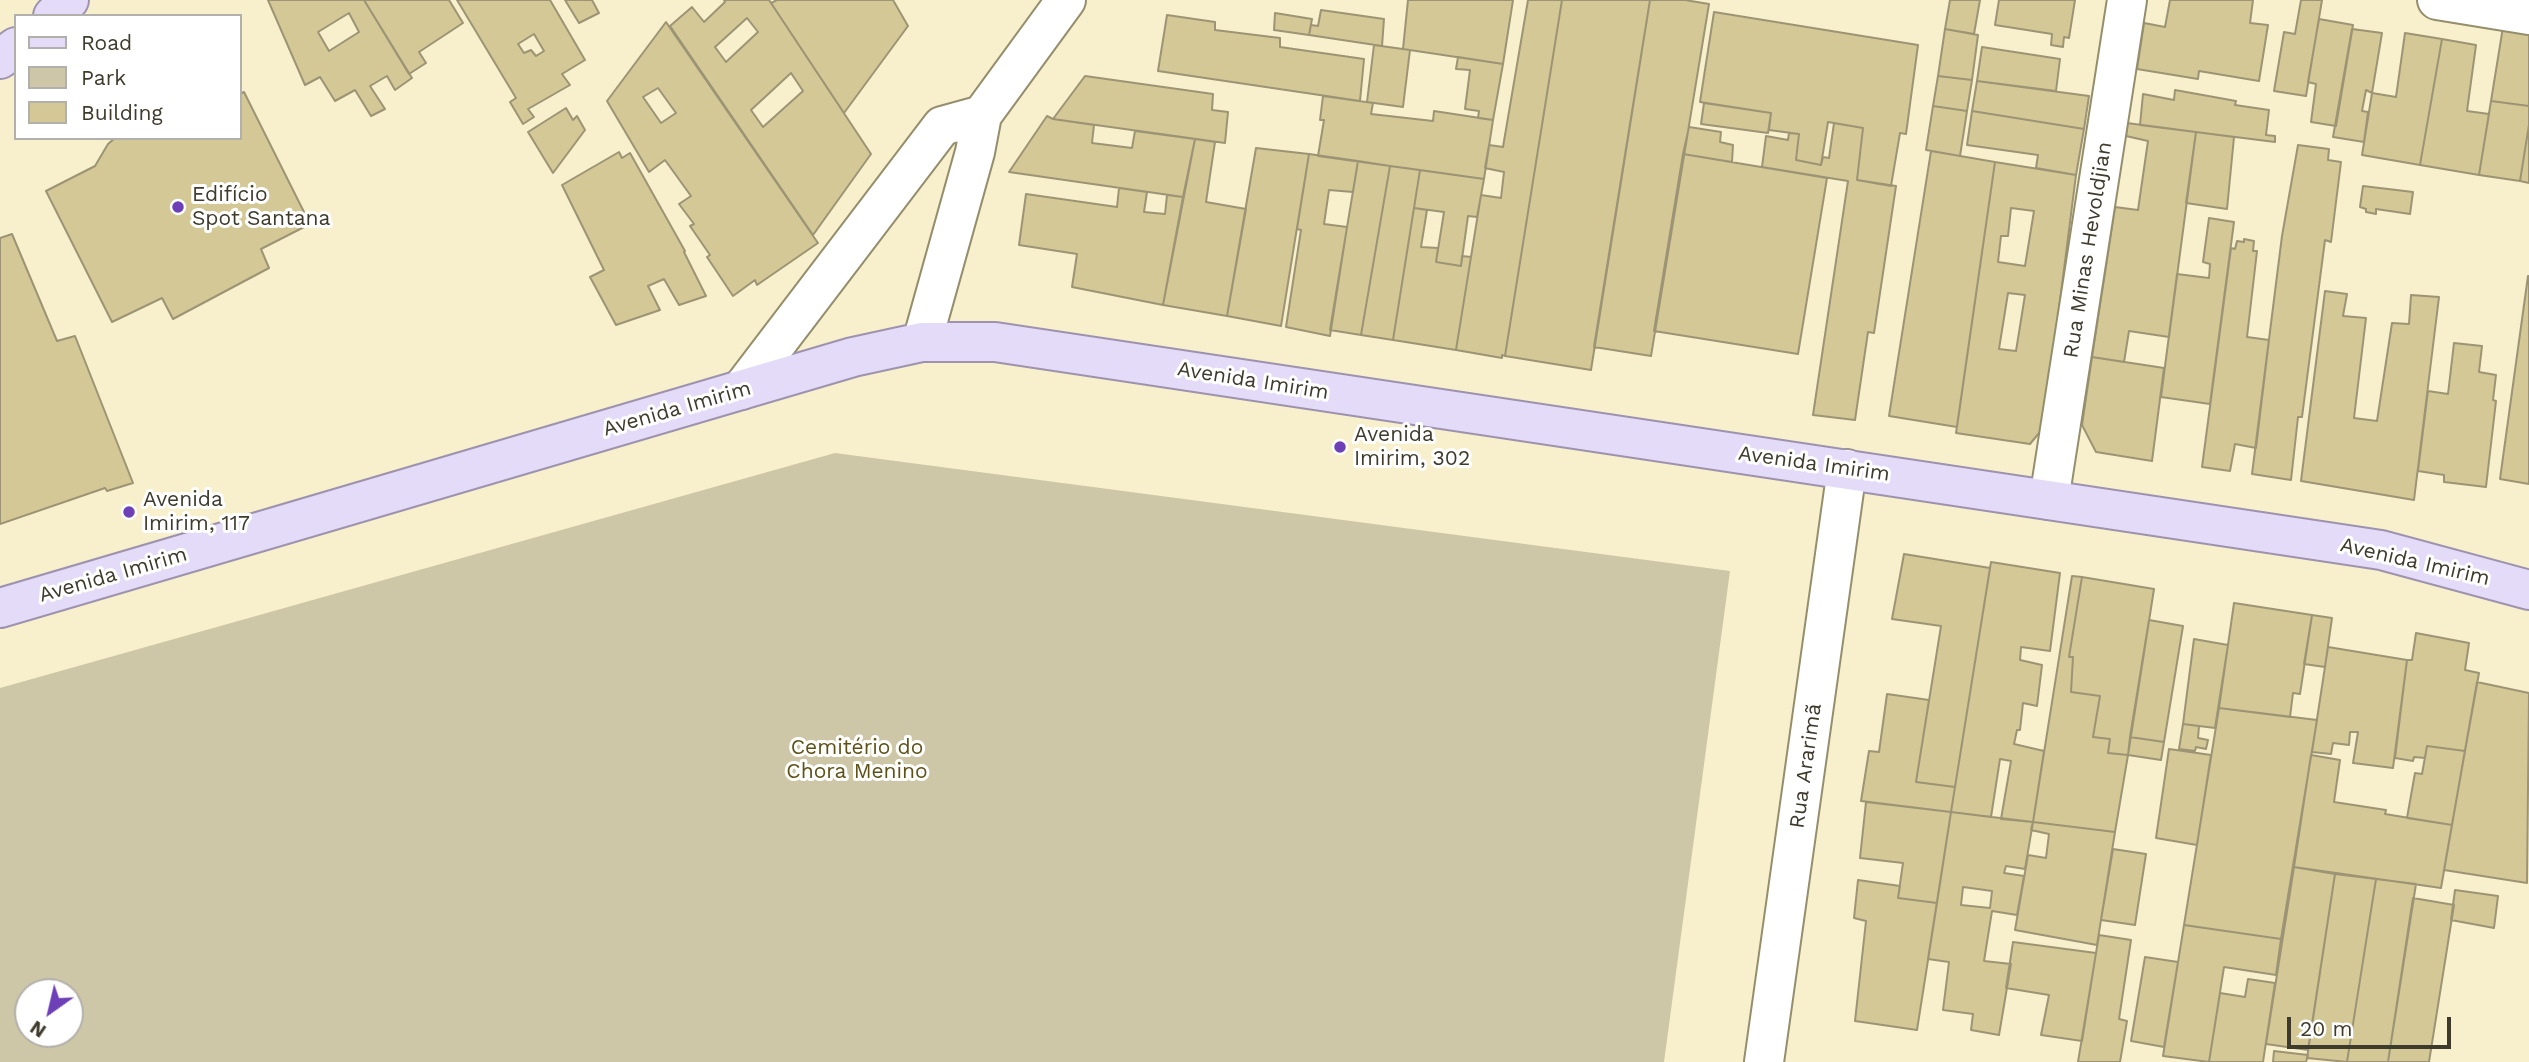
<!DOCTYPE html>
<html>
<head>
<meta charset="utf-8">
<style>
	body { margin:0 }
	#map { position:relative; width:2529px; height:1062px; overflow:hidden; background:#f8f0cc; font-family:"Work Sans",sans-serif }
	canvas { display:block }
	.legend { position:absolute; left:14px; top:14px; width:228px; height:126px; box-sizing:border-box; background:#fff; border:2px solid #b2b0ab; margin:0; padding:9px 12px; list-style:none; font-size:21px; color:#3e3a2c }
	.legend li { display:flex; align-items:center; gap:14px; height:35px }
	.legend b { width:35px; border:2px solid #b2b0ab }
	.north { position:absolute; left:14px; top:978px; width:70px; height:70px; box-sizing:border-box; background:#fff; border:2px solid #b2b0ab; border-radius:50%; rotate:214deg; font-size:19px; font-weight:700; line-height:28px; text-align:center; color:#3e3a2c }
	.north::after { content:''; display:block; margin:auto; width:24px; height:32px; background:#6d40b8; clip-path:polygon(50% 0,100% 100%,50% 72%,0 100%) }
	.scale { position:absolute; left:2287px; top:1017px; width:164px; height:32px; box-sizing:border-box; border:4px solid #3e3a2c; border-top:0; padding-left:9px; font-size:21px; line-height:24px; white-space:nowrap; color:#3e3a2c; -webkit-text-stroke:5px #fff; paint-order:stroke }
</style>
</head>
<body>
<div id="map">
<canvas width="2529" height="1062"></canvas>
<ul class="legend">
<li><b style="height:9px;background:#e3dbf8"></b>Road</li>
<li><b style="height:19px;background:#cec7a7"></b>Park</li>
<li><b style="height:19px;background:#d4c897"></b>Building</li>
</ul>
<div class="north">N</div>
<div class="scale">20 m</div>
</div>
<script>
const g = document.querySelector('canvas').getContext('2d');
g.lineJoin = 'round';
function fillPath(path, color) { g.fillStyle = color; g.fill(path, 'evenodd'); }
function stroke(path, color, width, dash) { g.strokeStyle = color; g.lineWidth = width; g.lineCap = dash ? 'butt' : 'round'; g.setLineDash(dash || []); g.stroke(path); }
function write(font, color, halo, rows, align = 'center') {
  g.font = font + ' "Work Sans",sans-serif'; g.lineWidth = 6; g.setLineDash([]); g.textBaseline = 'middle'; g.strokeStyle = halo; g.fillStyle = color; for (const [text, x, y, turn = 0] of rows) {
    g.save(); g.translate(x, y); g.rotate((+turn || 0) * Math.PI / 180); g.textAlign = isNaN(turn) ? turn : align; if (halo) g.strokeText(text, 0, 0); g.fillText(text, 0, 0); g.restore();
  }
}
fillPath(new Path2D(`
	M835,453L1730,571L1664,1062H0V688ZM28,992H70V1034H28Z`), '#cec7a7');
const building = new Path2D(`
	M268,0H364L412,78L395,90L387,76L370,86L385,109L371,116L355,90L335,101L320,77L305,85ZM349,13L359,32L329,51L318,32Z
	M364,0H449L463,23L419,52L426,63L409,74Z
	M457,0H550L585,60L562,74L570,85L528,109L534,117L523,124L510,102L516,98ZM534,34L544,51L536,56L531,50L524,53L518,44Z
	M565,0H592L599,13L579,23Z
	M724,0H769L871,154L813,235L670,26L692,7L704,22L725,2ZM747,18L758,32L726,62L715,47ZM791,73L803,91L763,127L751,110Z
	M777,0H893L908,26L844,113L771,3Z
	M1408,0H1513L1503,64L1403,49Z
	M1528,0H1562L1505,356L1502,355V358L1456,350L1481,195L1501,198L1504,172L1485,168L1489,145L1503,147Z
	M1562,0H1650L1591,370L1505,356Z
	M1650,0H1685L1709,4L1651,356L1594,347Z
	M1950,0H1980L1974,34L1945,29Z
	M1999,0H2075L2069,38L2064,37L2063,47L2051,45L2052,34L1995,25Z
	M2170,0H2253L2250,23L2268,25L2259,81L2199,71L2198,79L2137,69L2144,23L2165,27Z
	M2301,0H2322L2306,96L2274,91L2284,32L2295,34Z
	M1321,10L1384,19L1382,46L1309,35L1311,25L1318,26Z
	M1714,12L1918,45L1906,134L1900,133L1891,186L1857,180L1863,128L1828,122L1821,165L1796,160L1799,134L1769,130L1771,113L1700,102Z
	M1275,13L1312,19L1309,35L1274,30Z
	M1167,15L1215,22V30L1280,38V47L1364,59L1360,101L1158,71Z
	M2319,19L2353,25L2336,126L2311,122L2316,84L2308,82Z
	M666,22L818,243L757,285L755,280L733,296L707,257L710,255L690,226L694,224L679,204L691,196L665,160L649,172L607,101ZM658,88L676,113L661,123L643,97Z
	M2503,27L2529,32V106L2491,101Z
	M1945,29L1978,35L1972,80L1938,76Z
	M2352,29L2382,33L2372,93L2366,90L2362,111L2368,112L2364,142L2333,137Z
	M2405,33L2442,39L2420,165L2362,155L2372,93L2396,97Z
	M2442,39L2476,45L2467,111L2489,114L2479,175L2420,165Z
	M1374,45L1410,50L1403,107L1367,102Z
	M1982,47L2060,59L2056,91L1977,81Z
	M1458,57L1503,64L1493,120L1478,118L1479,111L1465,109L1470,70L1456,69Z
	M1085,76L1213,94L1212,110L1228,112L1225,143L1053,119Z
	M1938,76L1972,80L1967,111L1933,106Z
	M1977,81L2089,96L2084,129L1972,111Z
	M2175,90L2236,101L2235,105L2269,110L2266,135L2275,136V142L2140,125L2143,94L2174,100Z
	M244,92L310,224L261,249L269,268L173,319L162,298L112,322L46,191L95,166L108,144L115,138H240V94Z
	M1323,96L1373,103L1371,114L1433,121L1434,111L1493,120L1484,179L1318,156L1324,120H1320Z
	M2491,101L2529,106V125L2520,181L2479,175Z
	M1704,103L1771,113L1768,133L1701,124Z
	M1933,106L1967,111L1960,156L1926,150Z
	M566,108L573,120L577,116L585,130L553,173L528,132Z
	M1972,111L2084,129L2076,175L2036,168L2038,155L1967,145Z
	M1047,116L1053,119L1094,125L1092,143L1132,148L1135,131L1195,139L1183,197L1009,172Z
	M1834,123L1863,128L1857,180L1896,186L1874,333L1868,332L1855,420L1813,415L1848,181L1762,167L1766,136L1788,140L1789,133L1799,134L1796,160L1821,165L1823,157L1829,158Z
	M2127,123L2196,132L2169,337L2129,331L2124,362L2092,357L2115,207L2138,210L2148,141L2126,136Z
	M1689,127L1721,132L1720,142L1733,145L1732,162L1683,154Z
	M2528,131L2529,132V183L2520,181Z
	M2196,132L2234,137L2227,209L2186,203Z
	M1195,139L1215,142L1206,202L1246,209L1227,316L1163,305Z
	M2298,145L2329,149L2328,160L2341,162L2331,242L2325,240L2302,417H2298L2291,480L2252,474L2282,236Z
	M1256,148L1309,154L1281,326L1227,316Z
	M1931,151L1995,162L1957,427L1889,416Z
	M619,152L622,158L630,153L685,251L684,252L706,296L679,305L664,279L648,286L660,310L616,325L590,277L604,270L562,185Z
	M1309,154L1358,161L1353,192L1329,190L1324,224L1347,227L1330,336L1286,327L1301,230L1297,229Z
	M1683,154L1827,178L1798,354L1654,331Z
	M1358,161L1390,166L1361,335L1330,330Z
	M1995,162L2076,175L2044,427L2030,444L1956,433ZM2011,208L2034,211L2025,266L1998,262L2001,236H2008ZM2008,293L2025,295L2016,351L1999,349Z
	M1390,166L1420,170L1393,340L1361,335Z
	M1420,170L1484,179L1477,217L1468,216L1461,266L1436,262L1444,212L1414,208Z
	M2363,186L2413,192L2410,214L2376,209V214L2366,212V209L2360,207Z
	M1119,188L1147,192L1144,212L1165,214L1167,195L1183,197L1163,305L1072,287L1077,254L1019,245L1026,194L1117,207Z
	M1414,208L1427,210L1421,247L1438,248L1436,262L1461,266L1462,256L1471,257L1456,350L1393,340Z
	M2209,218L2234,222L2210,404L2161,397L2177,274L2209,278L2210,264L2203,262Z
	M12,234L57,341L75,336L133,483L107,491L105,488L0,524V238Z
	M2244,239L2254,241L2253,251H2257L2247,337L2269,340L2256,448L2235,444L2230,471L2202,467L2231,248L2235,249L2237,241L2244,242Z
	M2528,276H2529V484L2500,479Z
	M2325,291L2347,294L2343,316L2366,318L2354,418L2377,421L2392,323L2409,324L2411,295L2439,297L2414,500L2301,481Z
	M2454,343L2482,346L2479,372L2496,375L2493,400L2496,401L2486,487L2444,482V475L2418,471L2428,391L2448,394Z
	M2092,357L2164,368L2152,461L2096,452L2082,425Z
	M1904,554L1990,568L1955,787L1916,782L1941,626L1892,619Z
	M1991,562L2060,573L2050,651L2021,647L2020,660L2042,665L2037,706L2023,703L2020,730H2017L2014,744L2044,751L2033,822L2001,819L2011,761L2000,759L1991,817L1951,812Z
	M2072,576L2082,577L2069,657H2073L2071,692L2100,696L2093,737L2110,739L2108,753L2128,755L2115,832L2033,822Z
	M2082,577L2154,589L2128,755L2108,753L2110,739L2093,737L2100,696L2071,692L2073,657H2069Z
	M2234,603L2312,615L2300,694L2293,693L2290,717L2219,708Z
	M2312,615L2332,618L2325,667L2304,664Z
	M2149,620L2183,626L2164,742L2130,737Z
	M2416,633L2469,643L2465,670L2479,673L2465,751L2427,746L2425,758L2414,757L2413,761L2395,758L2407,660H2412Z
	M2194,639L2228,645L2215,728L2183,724Z
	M2328,647L2407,660L2393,768L2353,763L2358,732H2350L2349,745L2333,743L2331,754L2312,752Z
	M2477,682L2529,693L2527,883L2444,870Z
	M1887,694L1929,700L1916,782L1955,787L1951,812L1861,801L1869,751L1879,752Z
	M2219,708L2317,720L2281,939L2184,925Z
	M2183,724L2199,726L2198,738L2208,740L2206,749L2196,747L2195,751L2179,749Z
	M2130,737L2164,742L2161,760L2128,755Z
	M2427,746L2465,751L2452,825L2407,818L2415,773L2422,774Z
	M2169,749L2211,755L2197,845L2156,838Z
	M2311,755L2340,760L2334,802L2386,810L2385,814L2452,825L2441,888L2294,867Z
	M1866,802L1951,812L1937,903L1898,898L1903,863L1860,858Z
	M1951,812L2033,822L2025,869L2006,866L2004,873L2024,876L2017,915L1992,911L1984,961L2011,964L1999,1035L1971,1030L1973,1014L1943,1010L1949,962L1928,959ZM1963,887L1992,891L1990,908L1961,905Z
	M2033,822L2115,832L2097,945L2015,930L2028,855L2046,858L2049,834L2031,830Z
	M2113,849L2146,854L2135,925L2101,920Z
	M2294,867L2335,874L2308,1050L2266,1044Z
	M2335,874L2376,879L2347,1062L2307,1058Z
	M2376,879L2416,884L2388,1062H2347Z
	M1858,880L1900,886L1898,898L1937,903L1917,1030L1855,1021L1866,921L1854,918Z
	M2455,890L2498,896L2494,928L2451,920Z
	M2413,898L2454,905L2429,1062H2388Z
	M2184,925L2281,939L2276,975L2224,967L2209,1062L2163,1056Z
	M2099,935L2131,940L2119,1019L2127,1021L2120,1062H2078Z
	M2013,942L2096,953L2082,1041L2041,1035L2049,995L2006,988Z
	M2145,957L2178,962L2164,1047L2131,1041Z
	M2248,979L2275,983L2263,1062H2209L2220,993L2245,997Z
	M2274,1051L2308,1055L2306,1062H2273Z`);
fillPath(building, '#d4c897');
stroke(building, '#9c9474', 2);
const minor = new Path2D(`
	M2437,0L2529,15
	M922,342L975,152L982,115L1066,0
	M741,390L942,126L982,115
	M2049,500L2127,0
	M1764,1062L1847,469`);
const major = new Path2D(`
	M53,16L69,0
	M0,59L16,47
	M0,608L853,357L922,342H995L2381,550L2529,590`);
stroke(minor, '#958e6d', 42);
stroke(major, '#9d93ae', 42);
stroke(minor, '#fff', 38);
stroke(major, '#e3dbf8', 38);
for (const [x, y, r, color] of [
	[178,207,7,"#6d40b8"],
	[1340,447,7,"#6d40b8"],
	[129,512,7,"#6d40b8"]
]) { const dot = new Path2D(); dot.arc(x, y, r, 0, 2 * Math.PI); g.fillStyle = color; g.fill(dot); stroke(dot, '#fff', 2.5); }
write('21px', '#3e3a2c', '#fff', [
	["Edifício",192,195],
	["Spot Santana",192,219],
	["Avenida",1354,435],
	["Imirim, 302",1354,459],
	["Avenida",143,500],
	["Imirim, 117",143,524]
], 'left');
write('21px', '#3e3a2c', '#fff', [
	["Rua Minas Hevoldjian",2088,250,-81],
	["Avenida Imirim",1253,381,9],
	["Avenida Imirim",677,409,-16],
	["Avenida Imirim",1814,464,8],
	["Avenida Imirim",2415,562,13],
	["Avenida Imirim",113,575,-16],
	["Rua Ararimã",1806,766,-82]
]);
write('21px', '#5e5116', '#fff', [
	["Cemitério do",857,748],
	["Chora Menino",857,772]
]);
</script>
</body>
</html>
